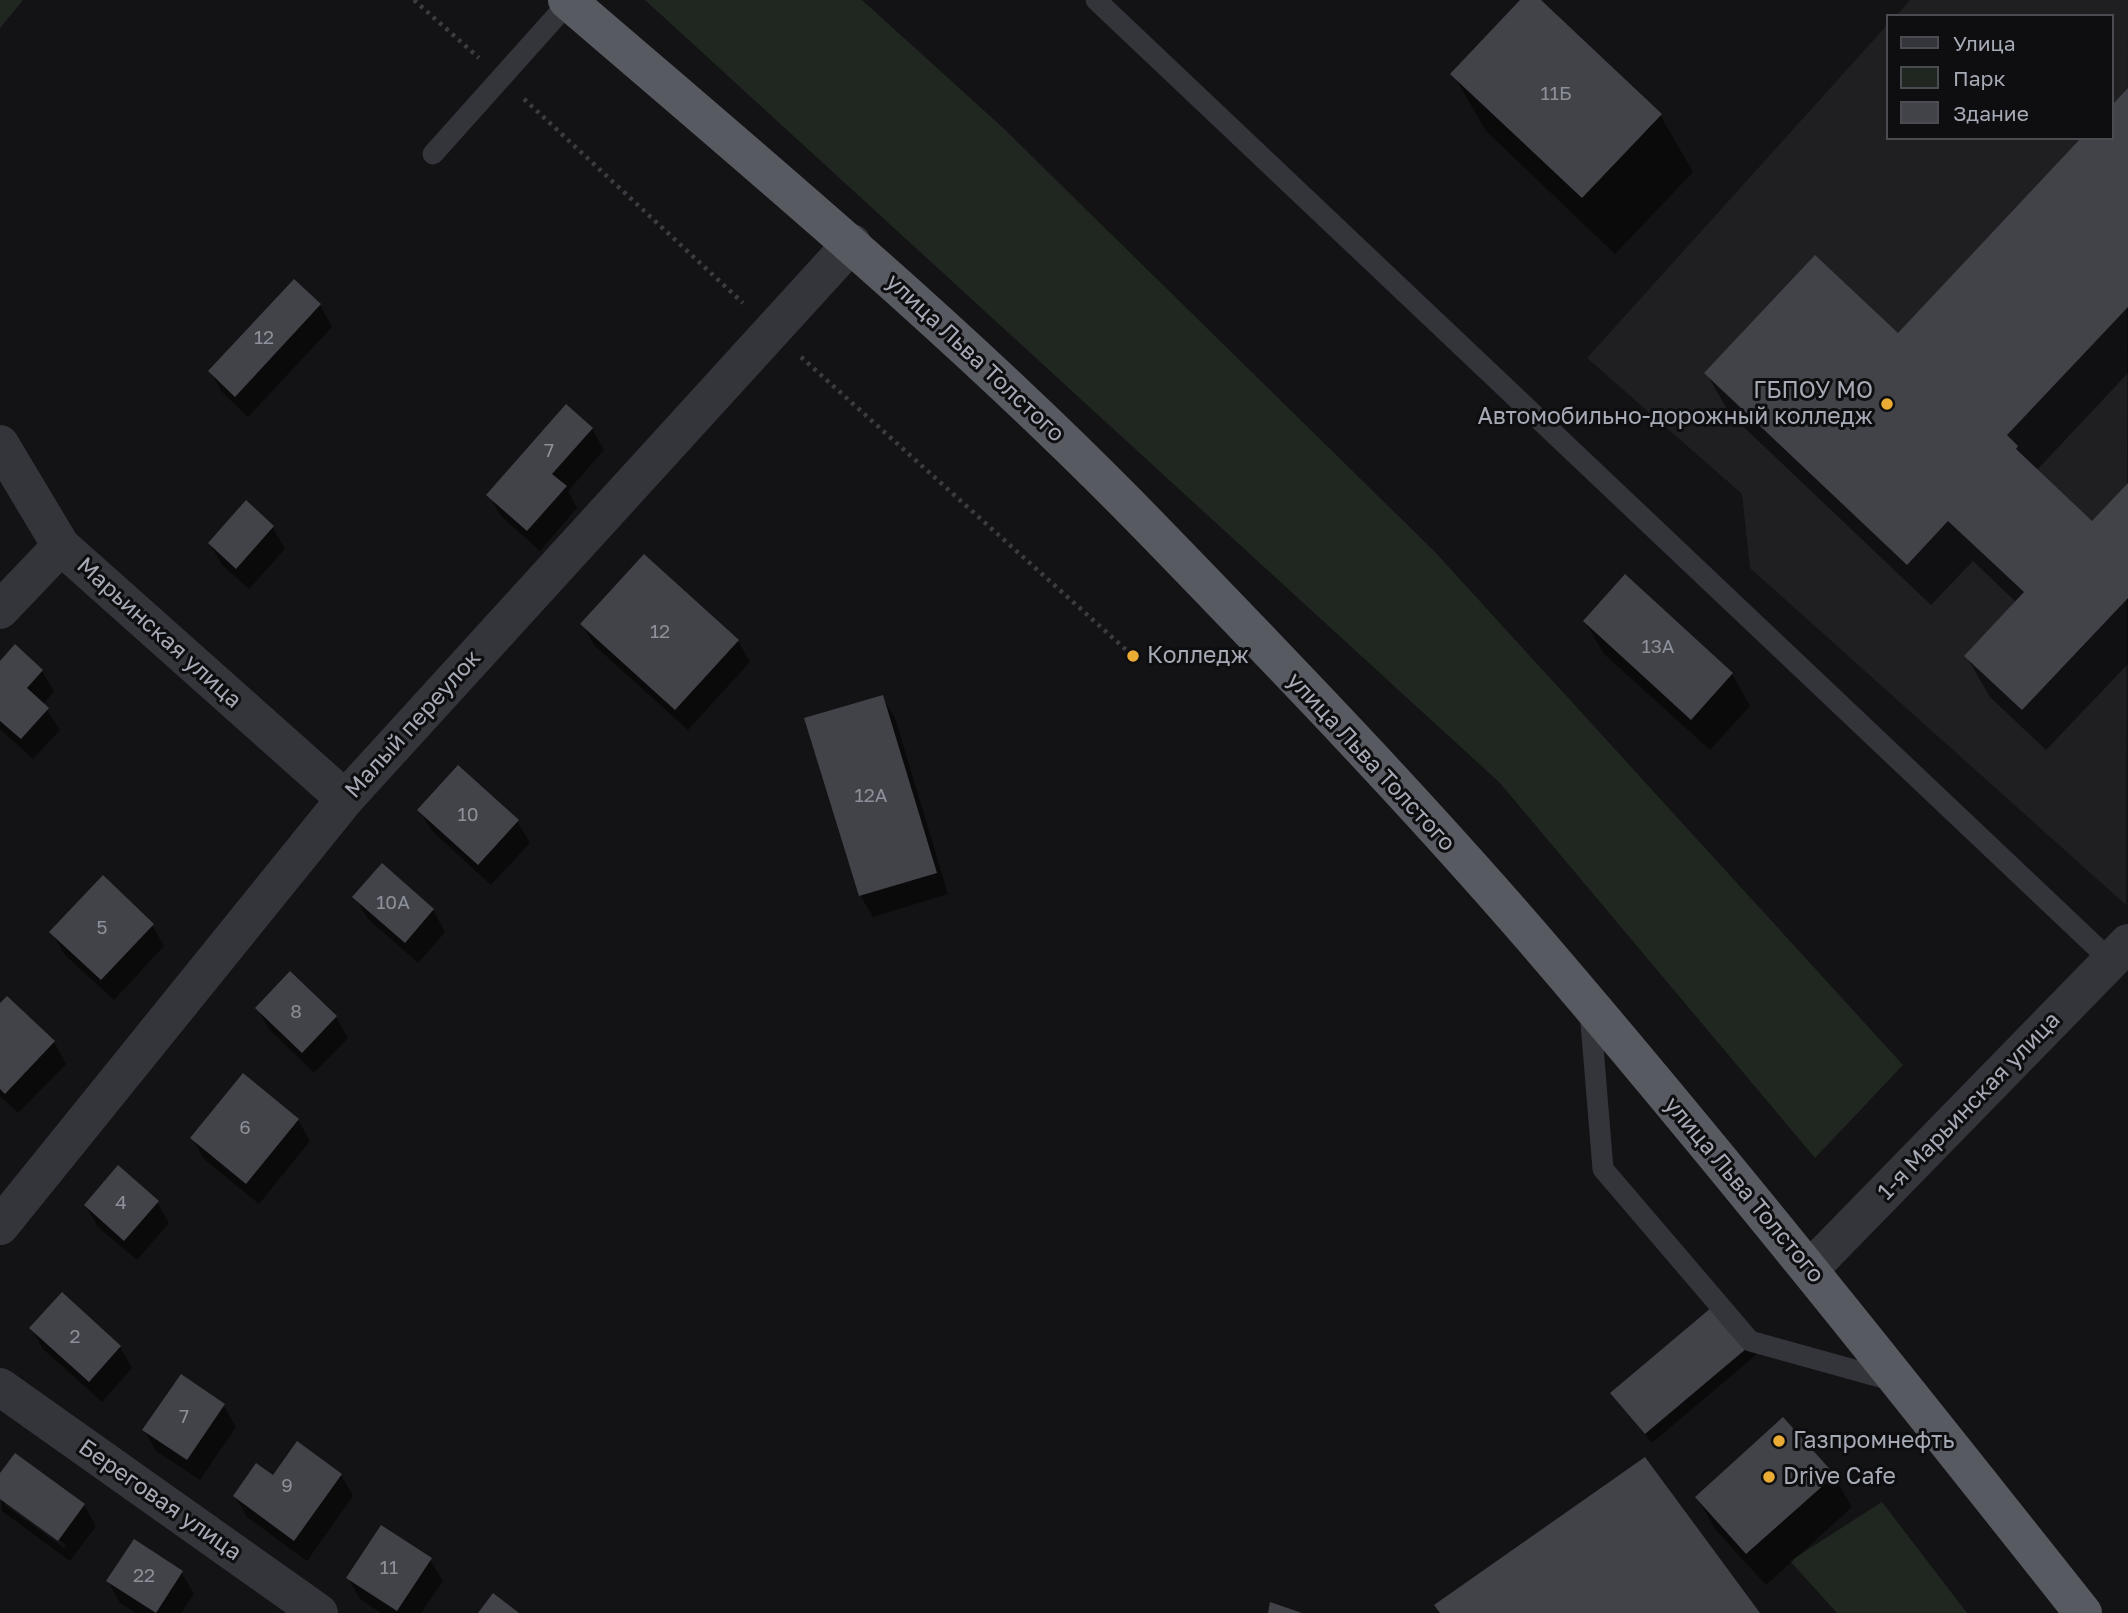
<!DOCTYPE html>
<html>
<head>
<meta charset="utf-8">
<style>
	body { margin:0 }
	#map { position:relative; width:2128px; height:1613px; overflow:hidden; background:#131315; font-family:"Golos Text",sans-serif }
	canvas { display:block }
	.legend { position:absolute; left:1886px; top:14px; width:228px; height:126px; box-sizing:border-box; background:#0e0e10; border:2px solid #4a4c52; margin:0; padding:9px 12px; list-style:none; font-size:21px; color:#a5aab5 }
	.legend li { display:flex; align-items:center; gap:14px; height:35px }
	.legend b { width:35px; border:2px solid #4a4c52 }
</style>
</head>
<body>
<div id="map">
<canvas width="2128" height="1613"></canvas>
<ul class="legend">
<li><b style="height:9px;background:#34353a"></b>Улица</li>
<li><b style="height:19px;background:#202720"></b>Парк</li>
<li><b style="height:19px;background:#424348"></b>Здание</li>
</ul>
</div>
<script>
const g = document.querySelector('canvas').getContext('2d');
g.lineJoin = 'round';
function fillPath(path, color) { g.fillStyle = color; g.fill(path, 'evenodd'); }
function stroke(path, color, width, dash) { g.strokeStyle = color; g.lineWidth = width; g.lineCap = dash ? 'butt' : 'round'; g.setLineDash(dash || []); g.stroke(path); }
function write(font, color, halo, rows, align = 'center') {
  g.font = font + ' "Golos Text",sans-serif'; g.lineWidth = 6; g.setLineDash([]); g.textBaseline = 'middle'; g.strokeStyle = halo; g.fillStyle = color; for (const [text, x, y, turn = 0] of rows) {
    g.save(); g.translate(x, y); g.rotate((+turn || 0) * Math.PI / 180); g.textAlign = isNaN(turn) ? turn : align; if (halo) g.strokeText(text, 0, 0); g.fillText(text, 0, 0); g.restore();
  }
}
fillPath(new Path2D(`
	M1910,0H2128L2126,905L1750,568L1742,494L1587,358L1888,24V138H2112V16H1896Z`), '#1f1f22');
fillPath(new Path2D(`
	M0,0H23L0,28Z
	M645,0H862L1001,126L1435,552L1903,1065L1815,1158L1500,783Z
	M1882,1502L1967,1613H1837L1790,1561Z`), '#202720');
fillPath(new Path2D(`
	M1523,0H1539L1660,115L1693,172L1615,254L1486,131L1453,74Z
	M2128,91V373L2036,471L2092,524L2128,486V664L2046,750L1990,697L1966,656L2017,603L1973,561L1931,605L1730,414L1706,373L1898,335L2112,138Z
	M294,281L320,305L332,327L248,417L222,392L210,371Z
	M592,429L604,450L568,491L577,508L540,551L501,516L489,495Z
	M246,503L273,528L285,549L249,589L222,565L210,544Z
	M1625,576L1732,674L1750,706L1710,750L1603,653L1585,621Z
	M582,624L738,641L750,662L688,730L594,645Z
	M0,663L42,671L54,692L43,704L60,730L33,759L0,729Z
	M882,697L895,718L948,894L873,917L860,895Z
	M419,810L517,821L530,843L491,885L432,831Z
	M382,866L433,910L445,932L418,963L367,918L355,897Z
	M152,925L164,946L114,1000L64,954L52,932Z
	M290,974L336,1017L348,1038L314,1073L269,1029L257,1008Z
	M7,998L54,1042L66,1064L18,1113L0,1096V1006Z
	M298,1120L310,1141L259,1204L204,1159L192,1138Z
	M157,1202L169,1223L137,1260L98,1227L86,1206Z
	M31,1328L120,1347L132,1368L102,1402L43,1349Z
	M1751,1344L1757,1354L1652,1443L1613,1394Z
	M224,1406L236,1427L200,1480L156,1451L144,1430Z
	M341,1475L353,1496L307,1561L247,1517L235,1496L273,1478Z
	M0,1476L84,1505L96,1526L70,1561L2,1511ZM5,1501L66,1545L64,1548L5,1505Z
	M1834,1476L1852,1507L1766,1585L1715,1529L1697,1497Z
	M430,1560L443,1581L421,1613H381L360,1599L348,1578Z
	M182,1573L194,1594L181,1613H136L120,1603L108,1581Z`), '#0007');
fillPath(new Path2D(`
	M1520,0H1541L1662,114L1582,198L1450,74Z
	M2128,88V307L2007,435L2018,446L2016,449L2092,521L2128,483V598L2022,710L1964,656L2024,592L1948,521L1907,565L1704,373L1815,255L1898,333L2081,138H2112V105Z
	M294,279L321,304L235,397L208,371Z
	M566,404L593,428L552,474L567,486L527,531L486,495Z
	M246,500L274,526L236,569L208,543Z
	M644,554L739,640L675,710L580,624Z
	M1625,574L1733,673L1691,720L1583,621Z
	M15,644L43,670L27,688L49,708L21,739L0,721V661Z
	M883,695L937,873L859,896L804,718Z
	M458,765L519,820L478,865L417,810Z
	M382,863L434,909L405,943L352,897Z
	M103,875L154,924L101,980L49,932Z
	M290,971L337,1016L302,1053L255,1008Z
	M7,996L55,1041L5,1094L0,1089V1003Z
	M243,1073L299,1119L246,1184L190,1138Z
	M118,1165L159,1201L124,1241L84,1205Z
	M62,1292L121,1346L89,1382L29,1328Z
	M1718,1302L1753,1343L1645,1434L1610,1393Z
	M181,1374L225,1404L187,1460L142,1430Z
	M1783,1417L1835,1475L1746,1554L1695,1497Z
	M297,1441L342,1474L294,1541L233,1496L256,1463L273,1475Z
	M15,1453L85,1504L58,1541L0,1499V1473Z
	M1645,1457L1760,1613H1440L1434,1605Z
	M381,1525L432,1558L397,1611L346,1578Z
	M134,1539L183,1571L156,1613L106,1581Z
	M493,1593L519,1613H478Z
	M1270,1602L1302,1613H1268Z`), '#424348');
stroke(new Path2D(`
	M414,0L479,58
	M524,99L743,303
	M801,357L1133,656`), '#3a3c41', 4.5, [3.5, 5]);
stroke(new Path2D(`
	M1096,0L2111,961
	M433,154L569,2
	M1590,1011L1603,1169L1750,1341L1894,1381`), '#34353a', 21);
stroke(new Path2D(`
	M0,444L61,546L345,799
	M0,610L61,546
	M1811,1268L2128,943
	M0,1387L319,1613`), '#34353a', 38);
stroke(new Path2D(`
	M0,1226L345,799L852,243`), '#34353a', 38);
stroke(new Path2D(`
	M567,0C767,172 970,341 1154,531C1283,664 1413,799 1534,939C1723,1159 1903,1386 2083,1613`), '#585a61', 38);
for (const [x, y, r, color] of [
	[1887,404,7,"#ebac35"],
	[1133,656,7,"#ebac35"],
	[1779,1441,7,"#ebac35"],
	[1769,1477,7,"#ebac35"]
]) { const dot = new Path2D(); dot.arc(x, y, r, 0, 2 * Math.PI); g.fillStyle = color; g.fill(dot); stroke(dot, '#0e0e10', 2.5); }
write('19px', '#8c909a', null, [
	["11Б",1556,94],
	["12",264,338],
	["7",549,451],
	["12",660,632],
	["13А",1658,647],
	["12А",871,796],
	["10",468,815],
	["10А",393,903],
	["5",102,928],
	["8",296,1012],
	["6",245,1128],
	["4",121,1203],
	["2",75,1337],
	["7",184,1417],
	["9",287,1486],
	["11",389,1568],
	["22",144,1576]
]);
write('23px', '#a5aab5', '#0e0e10', [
	["улица Льва Толстого",975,358,43],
	["Марьинская улица",159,633,42],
	["Малый переулок",413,724,-48],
	["улица Льва Толстого",1371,762,47],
	["1-я Марьинская улица",1969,1106,-46],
	["улица Льва Толстого",1744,1190,50],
	["Береговая улица",160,1500,35]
]);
write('23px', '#a5aab5', '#0e0e10', [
	["ГБПОУ МО",1873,391,"right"],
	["Автомобильно-дорожный колледж",1873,417,"right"],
	["Колледж",1147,656],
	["Газпромнефть",1793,1441],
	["Drive Cafe",1783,1477]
], 'left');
</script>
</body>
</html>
